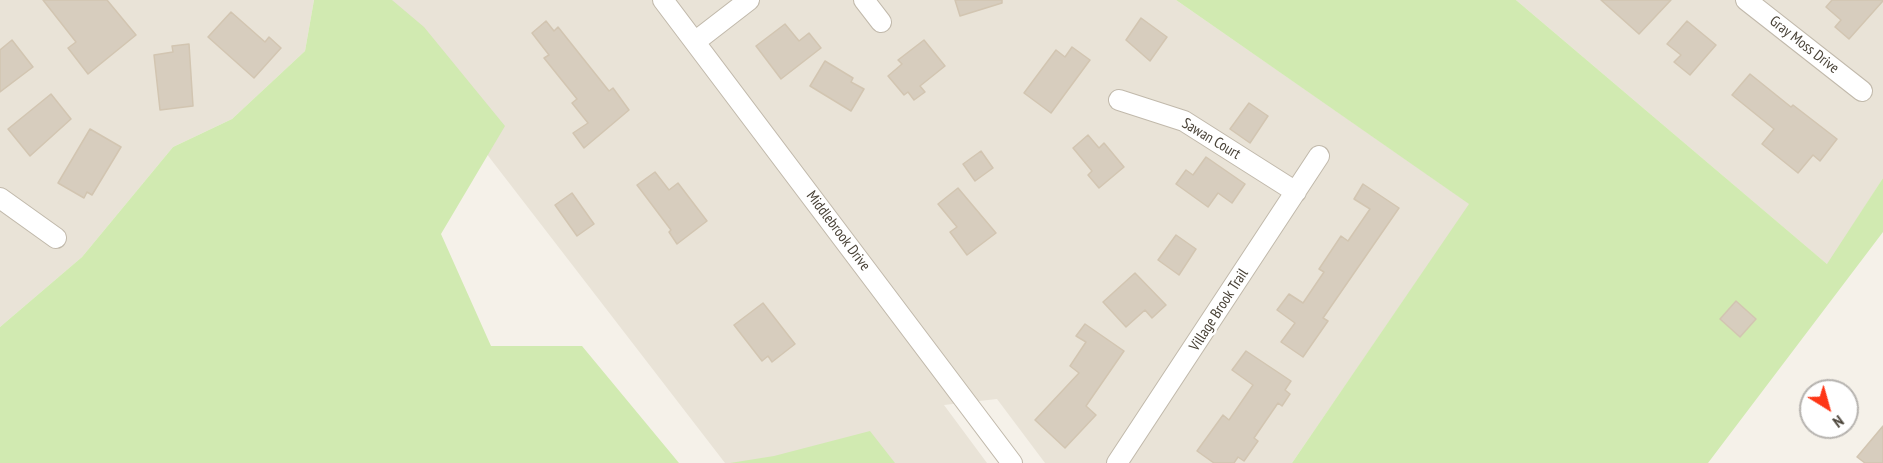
<!DOCTYPE html>
<html>
<head>
<meta charset="utf-8">
<style>
	body { margin:0 }
	#map { position:relative; width:1883px; height:463px; overflow:hidden; background:#f5f1e9; font-family:"PT Sans Narrow",sans-serif }
	canvas { display:block }
	.north { position:absolute; left:1799px; top:379px; width:60px; height:60px; box-sizing:border-box; background:#fff; border:2px solid #b6b3af; border-radius:50%; rotate:143deg; font-size:16px; font-weight:700; line-height:24px; text-align:center; color:#494237 }
	.north::after { content:''; display:block; margin:auto; width:21px; height:27px; background:#fe3717; clip-path:polygon(50% 0,100% 100%,50% 72%,0 100%) }
</style>
</head>
<body>
<div id="map">
<canvas width="1883" height="463"></canvas>
<div class="north">N</div>
</div>
<script>
const g = document.querySelector('canvas').getContext('2d');
g.lineJoin = 'round';
function fillPath(path, color) { g.fillStyle = color; g.fill(path, 'evenodd'); }
function stroke(path, color, width, dash) { g.strokeStyle = color; g.lineWidth = width; g.lineCap = dash ? 'butt' : 'round'; g.setLineDash(dash || []); g.stroke(path); }
function write(font, color, halo, rows, align = 'center') {
  g.font = font + ' "PT Sans Narrow",sans-serif'; g.lineWidth = 5; g.setLineDash([]); g.textBaseline = 'middle'; g.strokeStyle = halo; g.fillStyle = color; for (const [text, x, y, turn = 0] of rows) {
    g.save(); g.translate(x, y); g.rotate((+turn || 0) * Math.PI / 180); g.textAlign = isNaN(turn) ? turn : align; if (halo) g.strokeText(text, 0, 0); g.fillText(text, 0, 0); g.restore();
  }
}
fillPath(new Path2D(`
	M0,0H314L305,51L232,119L173,147L82,257L0,327Z
	M368,0H1176L1470,204L1292,463H1045L997,399L944,405L987,463H725Z
	M1516,0H1883V178L1828,265Z`), '#e9e3d7');
fillPath(new Path2D(`
	M314,0H392L424,27L505,126L441,234L491,346H582L679,463H0V327L82,257L173,147L232,119L305,51Z
	M1176,0H1516L1827,264L1883,178V232L1708,463H1292L1469,204Z
	M870,431L895,463H730L774,456Z`), '#d1eab1');
const building = new Path2D(`
	M43,0H107L136,35L88,74L68,48L76,42Z
	M955,0H1002V3L960,16Z
	M1601,0H1671L1639,34Z
	M1832,0H1883V1L1849,39L1835,27L1841,20L1826,7Z
	M231,12L265,42L269,37L281,48L254,78L208,37Z
	M1141,18L1167,37L1150,61L1126,40Z
	M546,21L554,31L558,27L609,91L613,88L629,110L584,148L573,133L588,123L572,103L577,99L544,58L549,55L532,33Z
	M1687,21L1716,45L1690,75L1674,62L1681,55L1667,44Z
	M785,24L799,41L809,33L821,48L781,79L756,46Z
	M12,40L33,67L0,92V50Z
	M924,40L945,66L920,86L925,92L914,100L908,92L904,95L888,76L902,64L898,60Z
	M189,44L193,106L160,110L154,55L173,52L172,46Z
	M1072,47L1090,60L1051,113L1024,93L1056,50L1065,57Z
	M825,61L853,78L851,82L864,89L851,111L810,86Z
	M1750,74L1791,107L1793,105L1837,139L1820,161L1813,155L1798,173L1762,144L1774,129L1732,95Z
	M51,94L71,119L30,156L8,129Z
	M1249,103L1268,116L1250,143L1230,129Z
	M90,129L121,147L92,195L87,192L84,198L58,183Z
	M1088,135L1099,148L1104,143L1124,167L1099,188L1088,175L1092,171L1073,148Z
	M981,151L993,168L975,181L963,164Z
	M1206,157L1245,184L1232,203L1218,193L1208,207L1176,184L1186,170L1193,175Z
	M655,172L669,190L678,183L707,221L677,244L669,232L671,230L637,185Z
	M1363,184L1399,208L1323,318L1328,321L1303,357L1281,342L1295,323L1277,310L1289,294L1303,303L1324,272L1319,269L1341,236L1348,241L1370,209L1354,199Z
	M958,188L996,233L967,255L950,232L957,227L938,204Z
	M572,193L594,224L577,236L555,205Z
	M1176,235L1196,249L1179,275L1158,260Z
	M1135,273L1166,305L1152,318L1145,310L1126,327L1103,302Z
	M1736,301L1756,319L1740,337L1720,319Z
	M763,303L795,344L772,362L768,356L762,361L734,325Z
	M1085,324L1124,351L1086,406L1096,415L1065,448L1035,420L1079,373L1070,366L1086,342L1076,336Z
	M1246,351L1291,381L1285,390L1290,394L1282,406L1278,403L1254,438L1258,441L1244,461L1238,457L1234,463H1214L1197,451L1223,415L1229,420L1253,385L1232,370Z
	M1883,426V463H1865L1857,457Z`);
fillPath(building, '#d7cdbe');
stroke(building, '#d2c5b1', 1.5);
const minor = new Path2D(`
	M663,0L1012,463
	M864,0L881,22
	M1746,0L1862,91
	M696,41L749,0
	M1119,100L1184,121L1296,192
	M0,198L56,238
	M1117,463L1319,156`);
stroke(minor, '#c1b9ab', 22);
stroke(minor, '#fff', 20);
write('15px', '#494237', '#fff', [
	["Gray Moss Drive",1804,45,38],
	["Sawan Court",1211,139,31],
	["Middlebrook Drive",838,231,53],
	["Village Brook Trail",1219,310,-57]
]);
</script>
</body>
</html>
